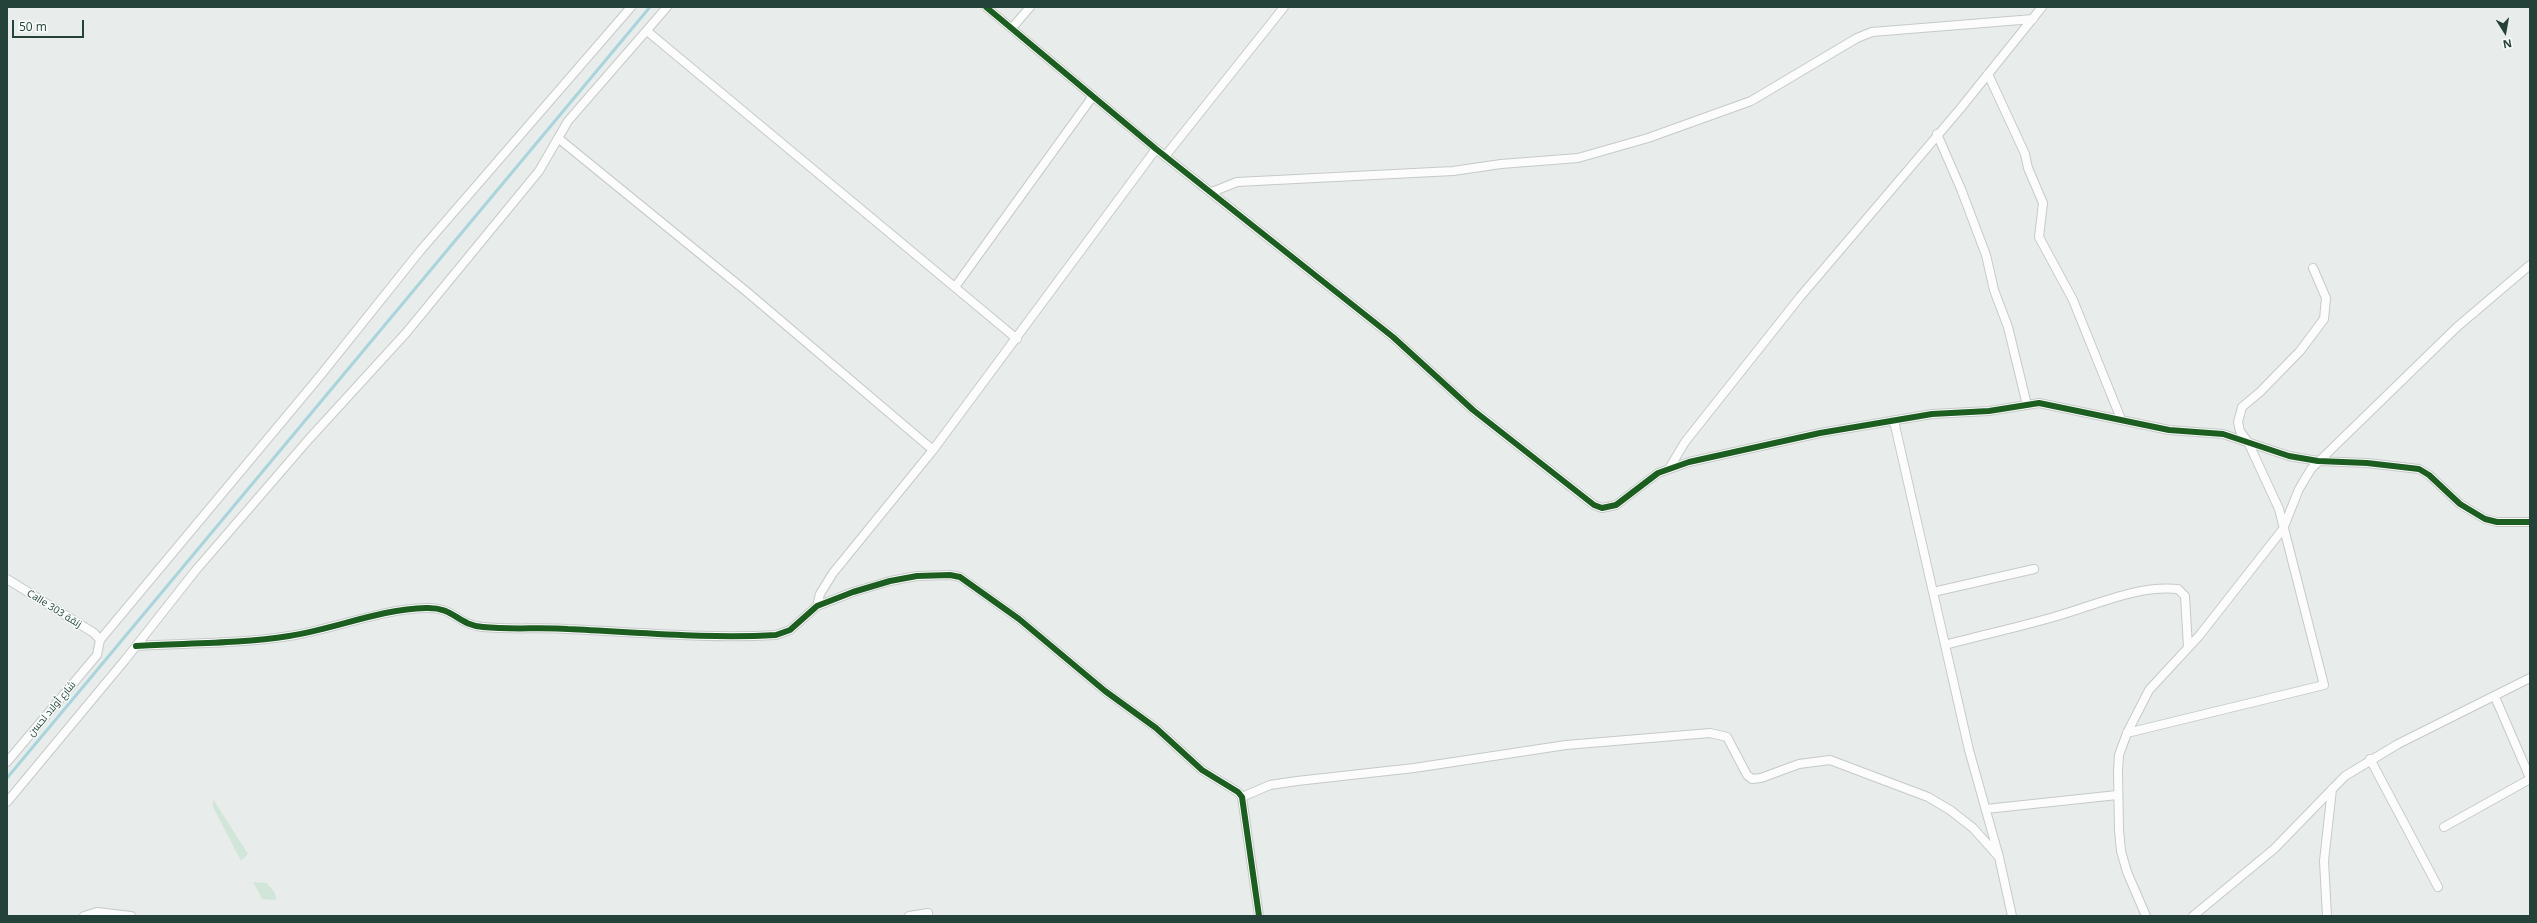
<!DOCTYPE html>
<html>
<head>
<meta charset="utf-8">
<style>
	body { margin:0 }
	#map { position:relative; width:2537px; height:923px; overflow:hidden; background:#e8edeb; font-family:"Open Sans",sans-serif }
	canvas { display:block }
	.frame { position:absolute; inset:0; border:8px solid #24423a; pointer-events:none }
	.north { position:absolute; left:2485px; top:12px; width:40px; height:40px; -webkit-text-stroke:3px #f7fbf9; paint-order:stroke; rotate:169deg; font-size:11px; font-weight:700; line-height:16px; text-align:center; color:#24423a }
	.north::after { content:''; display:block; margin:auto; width:14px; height:18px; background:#24423a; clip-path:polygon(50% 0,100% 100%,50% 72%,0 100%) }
	.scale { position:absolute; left:12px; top:20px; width:72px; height:18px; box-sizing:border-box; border:2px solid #24423a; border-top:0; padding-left:5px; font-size:12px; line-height:14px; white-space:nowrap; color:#24423a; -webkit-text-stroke:3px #f7fbf9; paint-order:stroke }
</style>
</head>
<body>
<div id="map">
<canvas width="2537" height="923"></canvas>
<div class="frame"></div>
<div class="north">N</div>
<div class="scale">50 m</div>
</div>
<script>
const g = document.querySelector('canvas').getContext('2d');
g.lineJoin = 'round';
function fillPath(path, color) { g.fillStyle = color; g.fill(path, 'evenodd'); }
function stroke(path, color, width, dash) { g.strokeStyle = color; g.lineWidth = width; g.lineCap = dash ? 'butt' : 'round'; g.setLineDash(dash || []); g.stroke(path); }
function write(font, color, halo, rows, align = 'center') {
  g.font = font + ' "Open Sans",Cairo,sans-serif'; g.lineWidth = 3; g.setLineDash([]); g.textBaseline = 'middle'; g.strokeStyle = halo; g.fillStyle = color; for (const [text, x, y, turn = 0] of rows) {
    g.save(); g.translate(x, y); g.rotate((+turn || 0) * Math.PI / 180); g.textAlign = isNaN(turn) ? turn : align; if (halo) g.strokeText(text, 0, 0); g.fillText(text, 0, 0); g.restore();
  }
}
fillPath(new Path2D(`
	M213,799L248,854L241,861L213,807Z
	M253,882L267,883L275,893L276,900L262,899Z`), '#d1e6d8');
stroke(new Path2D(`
	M7,778L650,7`), '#a9d4db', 3);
const street = new Path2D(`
	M986,7L1156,149L1393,337L1473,410L1594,505L1602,508L1616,505L1658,473L1689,462L1820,433L1932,414L1989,411L2039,403L2169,430L2223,434L2289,456L2318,461L2367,463L2419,469L2429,475L2460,504L2485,519L2497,522H2530
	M1012,28L1030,7
	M647,31L1017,339
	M1988,74L2025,154L2028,168L2043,203L2039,237L2073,300L2121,419
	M1937,134L1961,189L1986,255L1994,290L2008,327L2027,405
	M558,138L747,292L933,450
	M1166,155L1284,7
	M1212,192L1237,182L1453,171L1501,164L1578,158L1648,138L1751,101L1857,38L1872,32L2033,19
	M955,287L1093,96
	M1894,421L1969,750L1999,857L2012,916
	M1670,467L1685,442L1800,297L1960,109L2042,7
	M7,579L94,633L100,640
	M1933,592L2034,569
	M817,606L820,594L833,573L933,450L1156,149
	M1945,645C1982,635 2020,627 2057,616C2096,605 2137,585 2178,589L2185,596L2188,647
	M136,646C186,643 240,644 289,636C335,629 380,609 426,608C455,607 457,625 483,627C511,630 540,627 568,629C637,632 707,639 776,635L790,630L817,606L853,592L890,581L917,576L950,575L960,577L1019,619L1105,691L1156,728L1202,770L1238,792L1242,797L1259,916
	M2495,697L2530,778
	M2127,733L2324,685L2279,509L2248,442L2240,431L2238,422L2242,407L2260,392L2300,351L2324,319L2326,298L2313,268
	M2370,759L2438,887
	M7,762L97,655L100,640L320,376L420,251L631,7
	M1242,797L1270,785L1297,781L1414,768L1566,745L1710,733L1727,737L1747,775L1752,779L1761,778L1799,764L1830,760L1928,797L1950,810L1973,828L1999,857
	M7,802L125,660L196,570L309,439L406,333L539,171L568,121L667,7
	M1986,809L2117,795
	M2444,827L2530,779
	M84,916L97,912L131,916
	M909,916L928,913
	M2146,916L2127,872L2121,851L2119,830L2118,771L2119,755L2127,733L2149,690L2199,636L2283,529L2299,489L2311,469L2457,327L2530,265
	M2193,916L2274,849L2345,776L2398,744L2530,678
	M2327,916L2324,861L2332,789`);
stroke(street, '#c5cac8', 10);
stroke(street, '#fcfcfc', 8);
stroke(new Path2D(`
	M986,7L1156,149L1393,337L1473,410L1594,505L1602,508L1616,505L1658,473L1689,462L1820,433L1932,414L1989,411L2039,403L2169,430L2223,434L2289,456L2318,461L2367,463L2419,469L2429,475L2460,504L2485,519L2497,522H2530
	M136,646C186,643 240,644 289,636C335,629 380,609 426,608C455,607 457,625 483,627C511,630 540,627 568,629C637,632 707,639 776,635L790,630L817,606L853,592L890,581L917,576L950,575L960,577L1019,619L1105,691L1156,728L1202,770L1238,792L1242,797L1259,916`), '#1b5e20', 6);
write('10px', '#24423a', '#f7fbf9', [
	["Calle 303 زنقة",54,609,32],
	["شارع أولاد لحسن",52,709,-50]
]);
</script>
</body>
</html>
